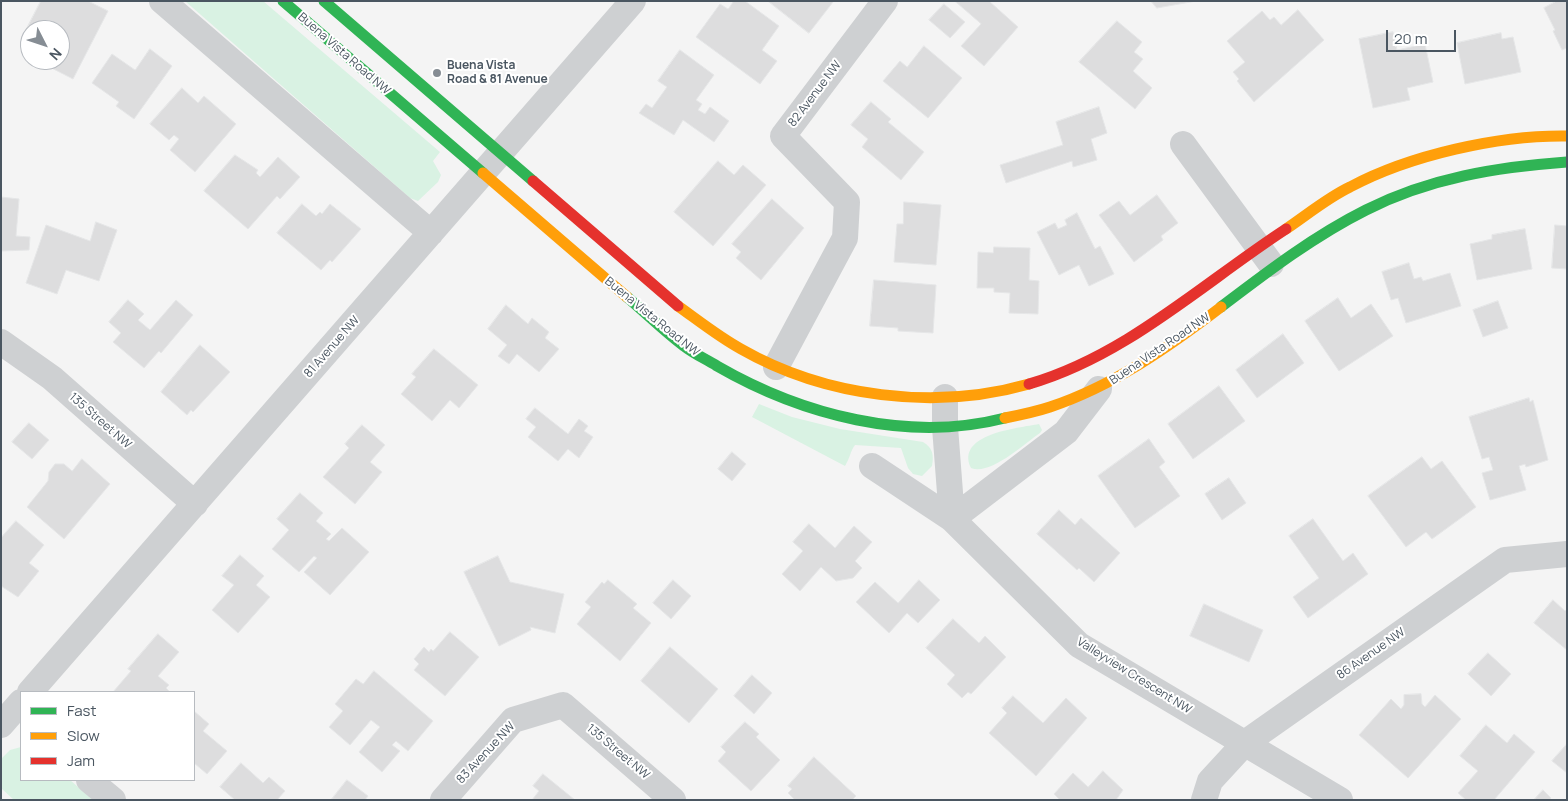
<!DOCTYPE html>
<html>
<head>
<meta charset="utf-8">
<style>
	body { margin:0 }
	#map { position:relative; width:1568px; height:801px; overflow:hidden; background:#f4f4f4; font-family:Manrope,sans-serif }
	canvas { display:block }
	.frame { position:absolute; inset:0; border:2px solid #4a5661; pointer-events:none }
	.legend { position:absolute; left:20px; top:691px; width:175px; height:90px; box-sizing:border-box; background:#fff; border:1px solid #b7bbc0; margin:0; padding:6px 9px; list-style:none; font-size:15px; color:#4a5661 }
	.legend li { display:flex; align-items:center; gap:10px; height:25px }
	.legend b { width:25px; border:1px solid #b7bbc0 }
	.north { position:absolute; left:20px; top:20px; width:50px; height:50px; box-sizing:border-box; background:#fff; border:1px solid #b7bbc0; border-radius:50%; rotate:131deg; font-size:14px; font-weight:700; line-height:20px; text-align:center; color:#4a5661 }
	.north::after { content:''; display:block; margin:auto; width:18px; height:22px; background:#868d94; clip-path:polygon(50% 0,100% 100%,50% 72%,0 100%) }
	.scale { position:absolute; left:1386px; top:30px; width:70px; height:22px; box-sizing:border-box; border:2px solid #4a5661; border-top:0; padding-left:6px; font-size:15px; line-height:18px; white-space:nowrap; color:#4a5661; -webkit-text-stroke:4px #fff; paint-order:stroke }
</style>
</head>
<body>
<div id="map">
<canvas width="1568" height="801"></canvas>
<div class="frame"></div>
<ul class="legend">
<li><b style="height:6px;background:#30b455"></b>Fast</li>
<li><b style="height:6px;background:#ff9f0a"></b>Slow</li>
<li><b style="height:6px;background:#e5322d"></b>Jam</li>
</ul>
<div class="north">N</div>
<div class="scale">20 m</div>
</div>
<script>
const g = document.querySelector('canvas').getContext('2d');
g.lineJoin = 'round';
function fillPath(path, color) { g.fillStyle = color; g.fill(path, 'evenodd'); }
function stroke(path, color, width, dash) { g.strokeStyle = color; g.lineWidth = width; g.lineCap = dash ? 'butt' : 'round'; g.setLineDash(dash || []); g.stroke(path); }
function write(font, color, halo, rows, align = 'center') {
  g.font = font + ' Manrope,sans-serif'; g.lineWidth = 4; g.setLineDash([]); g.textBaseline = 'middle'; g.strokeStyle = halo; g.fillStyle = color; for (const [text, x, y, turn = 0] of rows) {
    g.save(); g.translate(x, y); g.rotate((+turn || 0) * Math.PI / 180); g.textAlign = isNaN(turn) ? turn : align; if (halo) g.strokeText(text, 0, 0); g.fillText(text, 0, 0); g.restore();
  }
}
fillPath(new Path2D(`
	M185,1H263L440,152L433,161L441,175L438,182L418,201L410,198Z
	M759,404L792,417L840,429L923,442C933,448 934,455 932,466L922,476L913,474L908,468L901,448L855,445C850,452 850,458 845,466L752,417Z
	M1039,424L1042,430L1040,433C1024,444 990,476 971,468C955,434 1018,428 1039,424Z
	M21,747V780H70L93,800H14L1,788V759L10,750Z`), '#d9f2e3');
const building = new Path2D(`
	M41,1H88L108,11L73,79L36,60H60V30H30V42L22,38Z
	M734,1H745L779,26L762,50L777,61L760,84L696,37L720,4L728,9Z
	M768,1H832L833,2L809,33Z
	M955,1H989L1018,27L984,66L961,46L981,24Z
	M1151,1H1196L1157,8Z
	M1557,1H1567V48L1562,50L1553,31L1555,30L1544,8Z
	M944,4L965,22L950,38L929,20Z
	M1298,10L1324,40L1254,102L1237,81L1239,79L1233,72L1245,62L1227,41L1262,11L1270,20L1274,17L1281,25Z
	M1117,21L1142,42L1134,52L1143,59L1133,71L1152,88L1135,109L1079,62Z
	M1393,32L1397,50L1425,44L1433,82L1407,88L1410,100L1373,108L1359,39Z
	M1501,33L1502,39L1513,37L1521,72L1465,84L1457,43Z
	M924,46L962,78L928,118L883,81L900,61L907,67Z
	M150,49L172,66L134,119L116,106L119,102L92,83L112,54L135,70Z
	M680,50L714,75L696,100L702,104L698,110L705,114L710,107L729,121L714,142L683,120L674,135L639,113L646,104L652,108L667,87L658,81Z
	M182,88L198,103L204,96L236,124L195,172L170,150L179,139L174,135L169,140L150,124Z
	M871,102L891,119L888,122L924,152L901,180L862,147L868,139L851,125Z
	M1099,107L1107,133L1091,139L1097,160L1073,167L1072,161L1006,183L1000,165L1063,145L1056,122Z
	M235,155L258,170L256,173L260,177L278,157L300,177L280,199L277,196L248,229L204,191Z
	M718,161L734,175L743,165L766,185L713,246L674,212Z
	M1157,195L1178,223L1161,236L1163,240L1134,262L1099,215L1119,201L1130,215Z
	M1,197L19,199L16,236L30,237L29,250L1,251Z
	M772,199L804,228L761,280L736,258L741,252L732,244Z
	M904,202L941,205L936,265L894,262L897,224H903Z
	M302,204L316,216L320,212L322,214L330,204L361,229L332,262L330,260L321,270L277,233Z
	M1077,213L1095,249L1100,246L1114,274L1089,286L1079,265L1059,275L1037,232L1055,223L1058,229L1067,225L1065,220Z
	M96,222L117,230L99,281L66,270L57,294L26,283L46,225L90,241Z
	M1555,225L1567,226V269L1552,268Z
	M1525,229L1532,269L1477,280L1470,244L1492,239V235Z
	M994,247L1030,248L1029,280L1039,281L1038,314L1009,313L1010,293L994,292V288H977L978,252L993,253Z
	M1409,263L1414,279L1421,277L1423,281L1450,273L1461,306L1406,323L1398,298L1391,300L1382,272Z
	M874,280L936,285L933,333L898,331V328L870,326Z
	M1338,298L1351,318L1371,304L1393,336L1339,371L1305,321Z
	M128,300L144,314L138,320L150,330L176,300L193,315L161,353L159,351L144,368L113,342L121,333L109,322Z
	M1498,301L1508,328L1483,337L1473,310Z
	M506,305L528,324L532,318L549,332L545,338L559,349L539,372L517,354L509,364L498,356L507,345L488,329Z
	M1283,334L1304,363L1257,398L1236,370Z
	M200,345L230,372L193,412L191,410L187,415L161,392Z
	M434,349L478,385L459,408L450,400L432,421L401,394L416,377L412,374Z
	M1219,386L1245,421L1193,459L1168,424Z
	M1529,398L1530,402L1533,400L1548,460L1526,467L1525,464L1519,466L1526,490L1490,500L1482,473L1493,470L1489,457L1482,459L1469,417Z
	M535,408L568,434L579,419L588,426L584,431L593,437L579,458L568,449L558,461L528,437L536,427L526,419Z
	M29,423L49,440L32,459L12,442Z
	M362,425L385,445L370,462L382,472L355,504L323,477L349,448L345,444Z
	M1149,439L1165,462L1159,467L1180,496L1135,528L1098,476Z
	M732,452L746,464L732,481L718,469Z
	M1422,457L1431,469L1442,461L1476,507L1432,539L1426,532L1406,547L1368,496Z
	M82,459L110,484L64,539L27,507L48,481L49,472L55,464H64L72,471Z
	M1229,478L1246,503L1222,520L1205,494Z
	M300,493L323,513L316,521L331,534L326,539L329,541L342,528L369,552L330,595L304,572L317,558L314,556L299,572L272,549L289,530L277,519Z
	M1059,510L1075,525L1081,518L1120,553L1094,582L1079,568L1077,570L1037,534Z
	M1313,519L1343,561L1353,553L1368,574L1308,618L1293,597L1319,578L1289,536Z
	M16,521L44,545L29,563L39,571L18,597L1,586V538Z
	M809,524L835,548L854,526L872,542L855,561L862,568L853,578L836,581L821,567L800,591L782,574L803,551L793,542Z
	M240,555L264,576L256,585L270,597L238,633L212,610L234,585L222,576Z
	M498,556L510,582L564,594L555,633L530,627L531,630L499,646L464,572Z
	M608,580L637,604L633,608L651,623L620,661L577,624L591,607L585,602L602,582L604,584Z
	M673,580L691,596L671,619L653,603Z
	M919,580L940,600L918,623L907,613L889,633L856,602L875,582L898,603Z
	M1553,600L1565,611L1567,609V650L1534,623Z
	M1204,604L1263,630L1249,662L1190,636Z
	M953,619L979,643L985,636L1006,657L971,694L968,692L962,698L947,684L955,675L926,648Z
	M450,632L479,657L445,696L414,670L419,664L414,659L424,647L429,652L431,649L433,651Z
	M158,634L179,652L158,676L169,685L166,688L170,692H113L131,671L128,669Z
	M670,647L718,689L689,723L641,681Z
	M1488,653L1511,674L1491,696L1468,674Z
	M374,671L433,721L408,751L396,741L392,745L400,751L382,772L359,752L380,727L371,720L350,745L329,727L343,711L335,704L356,679L363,684Z
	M752,675L772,693L754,714L734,696Z
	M1421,694L1422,704L1425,707L1435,695L1461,719L1408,778L1359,735L1391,699L1401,709L1404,705V695Z
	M1013,696L1043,723L1066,698L1087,718L1036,776L989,733L1007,713L1002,708Z
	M194,711L209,724L203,731L227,751L207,774L194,763Z
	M745,722L759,734L756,737L780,760L751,791L718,761L726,752L721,747Z
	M1486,725L1507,743L1514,734L1535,752L1494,800H1466L1458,793L1478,771L1460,756Z
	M1567,744V773L1552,761Z
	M814,757L856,796L852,800H795L788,793L792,789L788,786Z
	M241,763L263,783L269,777L285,791L277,800H235L220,787Z
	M1103,771L1123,790L1116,800H1060L1054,794L1073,773L1088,787Z
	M543,774L575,800H532L539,791L533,786Z
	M347,780L368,796L365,800L332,799Z
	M1543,790L1551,798L1549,800H1534Z`);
fillPath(building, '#ddddde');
stroke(building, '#e5e6e7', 1);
stroke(new Path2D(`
	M162,1L431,233
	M1183,144L1271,264
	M1,342L52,378L195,504
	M776,367L845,238L847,202L783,136L885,1
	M945,397V427L952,519
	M872,466L952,519L1079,645L1340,800
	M952,519L1066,432L1099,389
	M30,692L633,1
	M1,725L21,702
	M89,780L113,800
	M443,800L513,720L563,705L673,800
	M1204,800L1210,781L1245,743L1505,560L1567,554`), '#ced0d2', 26);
stroke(new Path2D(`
	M283,1L483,173
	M324,1L533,181
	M627,297C646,313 664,331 684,346C694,354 706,359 717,366C802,415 908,443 1005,418
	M1221,307C1267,272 1314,236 1366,210C1429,178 1497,167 1567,162`), '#30b455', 11);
stroke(new Path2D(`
	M483,173L627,297
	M1286,229C1307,215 1327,198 1350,187C1410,155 1499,135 1567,136
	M678,306C699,321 719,337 741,349C825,397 935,411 1029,384
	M1005,418C1020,415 1035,412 1050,407C1113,386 1169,347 1221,307`), '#ff9f0a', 11);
stroke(new Path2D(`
	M533,181L678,306
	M1029,384C1126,356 1203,283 1286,229`), '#e5322d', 11);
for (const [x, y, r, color] of [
	[437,73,5,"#868d94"]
]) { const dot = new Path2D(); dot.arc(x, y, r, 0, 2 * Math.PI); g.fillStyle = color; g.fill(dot); stroke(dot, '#fff', 2); }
write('12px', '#4a5661', '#fff', [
	["Buena Vista Road NW",344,54,41],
	["82 Avenue NW",815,94,-53],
	["Buena Vista Road NW",652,317,39],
	["81 Avenue NW",332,347,-49],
	["Buena Vista Road NW",1160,349,-34],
	["135 Street NW",100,421,41],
	["86 Avenue NW",1371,654,-35],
	["Valleyview Crescent NW",1134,676,32],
	["135 Street NW",618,752,40],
	["83 Avenue NW",486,753,-47]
]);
write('bold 12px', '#4a5661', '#fff', [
	["Buena Vista",447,66],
	["Road & 81 Avenue",447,80]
], 'left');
</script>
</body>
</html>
